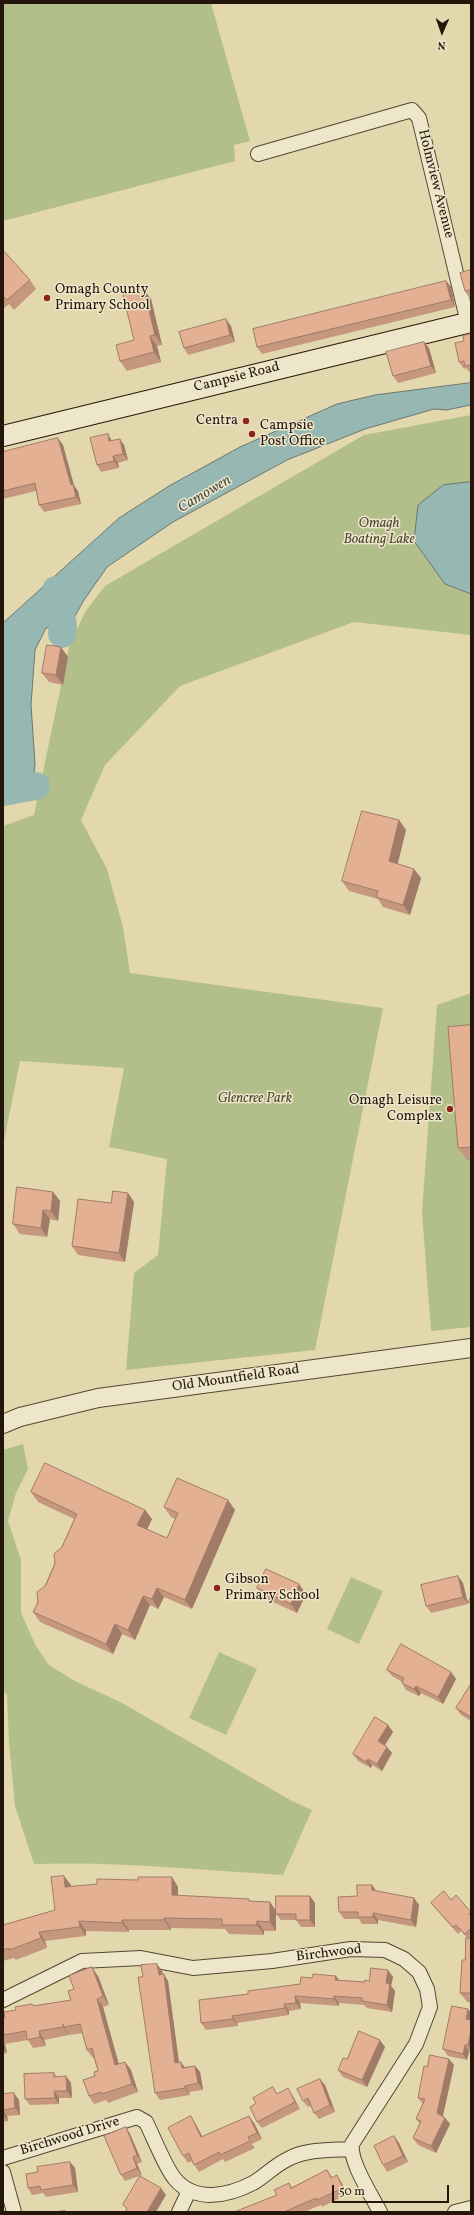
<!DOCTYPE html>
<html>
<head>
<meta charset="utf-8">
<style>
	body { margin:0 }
	#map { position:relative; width:474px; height:2215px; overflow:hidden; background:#e3d8ad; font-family:Vollkorn,serif }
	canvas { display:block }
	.frame { position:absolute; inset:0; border:4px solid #25160c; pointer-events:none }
	.north { position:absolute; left:422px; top:12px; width:40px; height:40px; -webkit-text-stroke:3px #ede6ca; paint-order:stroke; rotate:182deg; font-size:11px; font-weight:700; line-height:16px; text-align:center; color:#25160c }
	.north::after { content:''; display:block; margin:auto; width:14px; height:18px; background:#25160c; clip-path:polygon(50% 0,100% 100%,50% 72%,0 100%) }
	.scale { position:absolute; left:332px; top:2185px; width:117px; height:18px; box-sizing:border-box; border:2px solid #25160c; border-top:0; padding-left:5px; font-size:12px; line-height:14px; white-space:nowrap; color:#25160c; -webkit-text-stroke:3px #ede6ca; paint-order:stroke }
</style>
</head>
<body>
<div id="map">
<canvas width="474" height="2215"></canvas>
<div class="frame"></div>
<div class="north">N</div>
<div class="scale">50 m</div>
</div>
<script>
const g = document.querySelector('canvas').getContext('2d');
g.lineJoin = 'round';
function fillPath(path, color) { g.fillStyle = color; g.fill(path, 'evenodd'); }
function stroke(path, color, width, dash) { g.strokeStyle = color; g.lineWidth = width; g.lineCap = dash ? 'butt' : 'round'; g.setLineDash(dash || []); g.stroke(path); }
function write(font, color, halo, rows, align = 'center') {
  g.font = font + ' Vollkorn,serif'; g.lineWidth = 3; g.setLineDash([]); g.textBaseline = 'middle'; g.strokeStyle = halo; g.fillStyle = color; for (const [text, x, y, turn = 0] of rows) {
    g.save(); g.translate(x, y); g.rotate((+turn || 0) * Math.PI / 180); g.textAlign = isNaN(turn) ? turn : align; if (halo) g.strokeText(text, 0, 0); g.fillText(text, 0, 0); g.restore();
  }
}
fillPath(new Path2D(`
	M3,3H211L250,141L234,145L235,161L3,221Z
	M471,415V635L354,622L180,686L105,765L81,820L107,869L123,927L130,973L383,1008L315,1350L126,1370L134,1273L158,1255L167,1159L109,1147L124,1068L20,1061L3,1146V826L34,815L69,647L85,612L105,586L364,435Z
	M471,993V1327L431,1331L422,1212L437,1005Z
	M23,1444L28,1469L16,1493L8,1521L21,1560V1613L36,1646L49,1665L75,1681L124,1704L292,1801L312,1810L283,1875C200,1870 117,1861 34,1864L15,1806L9,1742L7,1695L3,1690V1450Z
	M351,1577L383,1591L359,1644L327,1629Z
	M219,1652L257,1669L226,1735L189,1718Z`), '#b3bf8a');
const water = new Path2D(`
	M471,383V405L446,410L434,409L365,429L287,460L173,522L107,567L84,600L70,625L46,628L35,650L31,705L35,764L33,781L3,807V623L119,518L169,486L240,447L337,404L375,395Z
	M471,482V594L445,584L414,541L418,505L443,485Z`);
fillPath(water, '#97b8b2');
stroke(water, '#697770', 1);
stroke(new Path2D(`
	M56,590L63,626L62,634
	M3,792L36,786`), '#97b8b2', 28);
const minor = new Path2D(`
	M258,154L412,110L419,118L468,323
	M3,2000L82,1961L141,1958L193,1968L272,1961L351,1949L385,1950L404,1959L419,1972L427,1989L430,2007L416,2044L352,2144C349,2161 372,2196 380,2212
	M3,2158L137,2117L146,2122C153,2136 166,2169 175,2179C195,2203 228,2196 253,2183C265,2176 275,2165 288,2159C306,2149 331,2150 351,2149
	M3,2172L14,2212
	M179,2212L189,2191
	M455,2212L471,2208`);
const tertiary = new Path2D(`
	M3,1424L20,1417L98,1398L471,1348`);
const secondary = new Path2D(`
	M3,436L471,322`);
stroke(minor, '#544634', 16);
stroke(tertiary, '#544634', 20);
stroke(secondary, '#25160c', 22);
stroke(minor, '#ede6ca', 14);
stroke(tertiary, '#ede6ca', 18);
stroke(secondary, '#ede6ca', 20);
fillPath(new Path2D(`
	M3,250L30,280L36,289L14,310L9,304L3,309Z
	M471,270V301L465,291Z
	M446,281L451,287L455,307L262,354L257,347Z
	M144,290L151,299L162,345L157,346L161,362L127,371L120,361L134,340Z
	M231,326L235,342L188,355L184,348Z
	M471,334V373H470L466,368L464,369L459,362L464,341Z
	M424,342L429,348L436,373L398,383L393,376Z
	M112,440L124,445L128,460L118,463L119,468L101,472L97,465Z
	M63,445L73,484L78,491L81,504L44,512L39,505L36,491L3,499V452Z
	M68,657L63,685L49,682L42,673Z
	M399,820L406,830L397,864L421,878L410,915L383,907L378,899L349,891L342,881Z
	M471,1025V1160H467L458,1148Z
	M53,1192L60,1201L58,1221L50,1219L47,1237L20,1234L13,1224Z
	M128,1193L134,1202L125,1262L78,1255L72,1246L111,1203Z
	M31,1492L145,1510L152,1519L147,1530L167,1538L175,1519L171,1517L164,1507L228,1500L235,1510L192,1609L164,1597L158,1609L150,1605L135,1640L122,1634L113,1654L40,1622L33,1612L74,1519L38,1502Z
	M463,1583L468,1604L431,1613L426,1606Z
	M257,1588L306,1594L297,1613L264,1598Z
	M387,1670L451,1672L456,1679L443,1704L421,1693L419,1696L406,1690L402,1683V1682L392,1676Z
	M471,1685V1721L461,1715L456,1708Z
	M388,1725L393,1732L385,1745L392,1753L382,1771L372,1765L371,1768L358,1761L353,1754Z
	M172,1877L178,1887V1896L251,1901L270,1902L276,1911L310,1896L315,1903V1927H301L296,1920H281L276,1914V1931H264V1935L229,1934L225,1929L171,1928V1930H129V1932L86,1931V1936L45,1941L47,1948L16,1960L14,1958L3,1961V1925L55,1910L71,1885V1887Z
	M372,1885L376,1891L414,1898L419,1905L416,1927L378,1920V1924H362L359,1919H344L339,1912L357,1896Z
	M451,1900L471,1912V2003L467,2002L460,1993L465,1960L467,1938L461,1931L458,1934L436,1909L431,1903Z
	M388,1970L393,1977L391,1986L395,1991L392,2012L367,2008L364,2005L339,2003V2006L300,2003L301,2009L289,2011V2015L237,2023L238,2026L206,2030L201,2023L248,1994L300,1984L312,1978L336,1976L339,1980L365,1982L369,1981Z
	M162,1971L163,1974L168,1981L179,2063L184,2067L195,2066L200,2072L203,2090L189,2092L190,2095L160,2100L155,2093Z
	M98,1976L109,2005L103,2007L119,2064L125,2062L131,2070L138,2092L108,2103L106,2100L94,2104L89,2096L95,2076L98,2071L94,2058H93L87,2050L83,2033L70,2035L69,2034V2035L44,2040L46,2046L33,2048L28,2040L5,2044L7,2053L3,2054V2018L34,2006L71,2000L74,1989Z
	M468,2009L471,2013V2052H469L467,2060L448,2056L443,2049Z
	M385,2047L367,2087L343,2077L338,2070L347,2059Z
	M454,2065L443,2116L445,2118L450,2124L436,2153L418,2145L413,2138L420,2124L416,2119L423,2104L418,2098L427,2067Z
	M54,2073L57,2077L66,2076L71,2083L72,2098H59V2104L30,2105L25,2099Z
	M325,2085L335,2112L319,2119L314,2113L311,2106L308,2107L303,2101Z
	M278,2093L292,2095L300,2109L262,2128L257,2122Z
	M3,2094L19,2100L20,2115L7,2116L8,2121L3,2122Z
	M195,2123L203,2137L254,2123L262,2139L252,2144L255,2148L225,2162L223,2159L199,2172L192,2161L188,2163L183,2156Z
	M126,2127L130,2134L142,2162L137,2164L142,2175L125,2181L121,2175Z
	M394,2136L399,2143L408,2162L387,2172L383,2165Z
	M70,2162L75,2168L78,2192L46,2197L43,2193L32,2195L28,2188Z
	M327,2170L332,2177L341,2182L348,2194L322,2207L321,2205L304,2212H234L277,2195L289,2183L292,2187Z`), '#c4977e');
fillPath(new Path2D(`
	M446,281L451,287L455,307L451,300Z
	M144,290L151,299L162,345L155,335Z
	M226,319L231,326L235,342L230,335Z
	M150,336L157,346L161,362L154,352Z
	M424,342L429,348L436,373L431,366Z
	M108,434L112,441H109Z
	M58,438L63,445L74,485L78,491L81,504L76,497L71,485Z
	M120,439L124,445L128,460L123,454Z
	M113,456L118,463L119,468L114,461Z
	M61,647L68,657L63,685L56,675Z
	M399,820L406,830L396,871L389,861Z
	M414,869L421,878L410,915L403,905Z
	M53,1192L60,1201L58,1221L51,1211Z
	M128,1193L134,1202L125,1262L119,1253Z
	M43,1210L50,1219L47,1237L41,1228Z
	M228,1500L235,1510L192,1609L185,1600Z
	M145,1510L152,1519L144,1535L137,1525Z
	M458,1576L463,1583L468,1604L463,1597Z
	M299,1584L306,1594L297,1613L291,1604Z
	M157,1588L164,1597L158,1609L152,1599Z
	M143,1596L150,1605L135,1640L128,1630Z
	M115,1624L122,1634L113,1654L106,1644Z
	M451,1672L456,1679L443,1704L438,1697Z
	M416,1686L421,1693L419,1696L414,1689Z
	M388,1725L393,1732L383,1748L378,1741Z
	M387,1747L392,1753L382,1771L377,1764Z
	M368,1759L372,1765L371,1768L366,1762Z
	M64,1876L71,1885L72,1897L65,1887Z
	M172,1877L178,1887V1905L172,1895Z
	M372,1885L377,1892L372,1890Z
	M310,1896L315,1903V1927L310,1920Z
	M414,1898L419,1905L416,1927L411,1920Z
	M270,1902L276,1911V1931L270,1922Z
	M373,1913L378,1920V1924L373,1917Z
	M164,1918L171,1928V1930L164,1920Z
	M122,1920L129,1930V1932L122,1923Z
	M79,1921L86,1931V1936L80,1927Z
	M257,1921L264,1931V1935L257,1925Z
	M39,1932L45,1941L47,1948L41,1938Z
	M157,1964L162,1971L163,1982L159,1975Z
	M92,1967L98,1976L109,2005L103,1996Z
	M388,1970L393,1977L391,1986L395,1991L392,2012L387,2005L386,1983Z
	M164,1974L168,1981L180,2070L175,2063Z
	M336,1976L340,1982L335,1980Z
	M295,1996L300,2003L301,2009L296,2003Z
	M334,1996L339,2003V2006L334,1999Z
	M97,1999L103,2007L121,2073L115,2065Z
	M284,2004L289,2011V2015L285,2008Z
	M468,2009L471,2013V2026L466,2019Z
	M232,2016L237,2023L238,2026L233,2019Z
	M63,2024L64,2027L69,2034V2035L63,2027Z
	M471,2030V2050L468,2045Z
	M39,2031L44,2040L46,2046L40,2037Z
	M380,2040L385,2047L367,2087L362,2080Z
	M3,2042L5,2044L7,2053L3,2048Z
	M465,2045L469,2052L467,2060L463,2054Z
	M449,2059L454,2065L442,2120L437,2113Z
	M125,2062L131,2070L138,2092L132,2084Z
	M181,2062L186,2069L182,2068Z
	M195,2066L200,2072L203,2090L198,2083Z
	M66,2076L71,2083L72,2098L67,2091Z
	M320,2079L325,2085L335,2112L330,2105Z
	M185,2086L189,2092L190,2095L185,2088Z
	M288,2088L300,2109L295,2102Z
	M54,2091L59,2098V2104L55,2098Z
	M14,2093L19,2100L20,2115L15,2108Z
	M3,2110L7,2116L8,2121L3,2115Z
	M191,2116L195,2123L206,2144L201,2137Z
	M249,2116L254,2123L262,2139L257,2133Z
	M445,2118L450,2124L436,2153L431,2146Z
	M126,2127L130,2134L142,2162L137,2155Z
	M394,2136L399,2143L408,2162L403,2156Z
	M133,2157L137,2164L142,2175L137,2168Z
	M70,2162L75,2168L78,2192L73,2185Z
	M337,2175L341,2182L348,2194L343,2188Z
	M161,2188L166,2195L156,2212H147Z`), '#a07b67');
const building = new Path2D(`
	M3,250L30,280L7,300L3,296Z
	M471,270V290L465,291L460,273Z
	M446,281L451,300L257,347L253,329Z
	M144,290L155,335L150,336L154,352L120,361L116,345L134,340L123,295Z
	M226,319L230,335L184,348L179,332Z
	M471,334V365L465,366L464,361L459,362L455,343L464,341L463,336Z
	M424,342L431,366L393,376L386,352Z
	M108,434L109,441L120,439L123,454L113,456L114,461L97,465L90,438Z
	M58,438L71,485L73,484L76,497L39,505L35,483L3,491V452Z
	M47,645L61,647L56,675L42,673Z
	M362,811L399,820L389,861L414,869L403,905L376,897L378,891L342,881Z
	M471,1025V1147L458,1148L448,1027Z
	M17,1187L53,1192L51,1211L43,1210L41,1228L13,1224Z
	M113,1191L128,1193L119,1253L72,1246L78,1199L111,1203Z
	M45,1463L145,1510L137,1525L167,1538L178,1513L164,1507L177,1478L228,1500L185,1600L157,1588L152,1599L143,1596L128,1630L115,1624L106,1644L33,1612L38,1603L37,1592L46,1585L55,1564L54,1554L62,1547L77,1514L31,1492Z
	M266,1569L299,1584L291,1604L257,1588Z
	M458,1576L463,1597L426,1606L421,1585Z
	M471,1598V1604L468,1602Z
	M401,1644L451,1672L438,1697L416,1686L414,1689L402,1683L404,1678L387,1670Z
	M471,1684V1717L456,1708Z
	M375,1717L388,1725L378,1741L387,1747L377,1764L368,1759L366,1762L353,1754Z
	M64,1876L65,1887L97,1884V1879L138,1880V1877H172V1895L249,1899V1901L270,1902V1922L257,1921V1925H222V1919L164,1918V1920H122V1923L79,1921L80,1927L39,1932L41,1938L9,1950V1948L3,1950V1925L55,1910L51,1877Z
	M357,1885H372V1890L414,1898L411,1920L373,1913V1917H358V1912H339L338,1897L357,1896Z
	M444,1891L451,1900L456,1895L471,1912L469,1914L471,1916V1928L465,1934L456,1925L453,1927L431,1903Z
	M276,1896H310V1920H296V1914H276Z
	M466,1938H471V1993H460L462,1960H465Z
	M157,1964L159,1975L164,1974L175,2063L181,2062L182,2068L195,2066L198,2083L185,2086V2088L155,2093L138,1977H143L141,1965Z
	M92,1967L103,1996L97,1999L115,2065L125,2062L132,2084L102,2094L101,2092L89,2096L83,2080L95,2076L94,2072L98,2071L92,2048L87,2050L80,2024L64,2027L63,2024V2027L39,2031L40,2037L27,2040L26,2031L3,2035V2018H5L4,2012L16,2010L15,2007L32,2004L33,2006L71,2000L68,1991L74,1989L69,1976Z
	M371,1968L388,1970L386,1983L390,1984L387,2005L362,2001V1998L334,1996V1999L295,1996L296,2003L284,2004L285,2008L232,2016L233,2019L201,2023L199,2000L248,1994V1991L300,1984L301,1977L312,1978L313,1974L336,1976L335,1980L365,1982V1980L369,1981Z
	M452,2006L468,2009L466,2019L471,2020V2030L468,2045H465L463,2054L443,2049Z
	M359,2031L380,2040L362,2080L338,2070L343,2058L347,2059Z
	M430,2055L449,2059L437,2113L445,2118L431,2146L413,2138L421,2121L416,2119L425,2099L418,2098L424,2066L427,2067Z
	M54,2073V2077L66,2076L67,2091H54L55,2098L25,2099L24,2074Z
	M320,2079L330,2105L314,2113L308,2098L303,2101L297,2089Z
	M273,2087L277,2094L288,2088L295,2102L257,2122L250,2107L256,2103L253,2098Z
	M14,2093L15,2108L3,2110V2094Z
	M191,2116L201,2137L249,2116L257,2133L248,2137L250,2141L220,2155L219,2152L194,2165L189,2153L183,2156L168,2128Z
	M126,2127L137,2155L133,2157L137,2168L121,2175L104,2136Z
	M394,2136L403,2156L383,2165L374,2146Z
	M70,2162L73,2185L41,2190L40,2186L28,2188L26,2174L38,2172L37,2167Z
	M327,2170L331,2178L337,2175L343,2188L317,2200L316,2198L284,2212H234L277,2195L274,2190L289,2183L291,2188Z
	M140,2176L161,2188L147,2212H125L127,2208L123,2205Z
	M65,2211V2212H52Z`);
fillPath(building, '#e4b093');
stroke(building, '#a07b67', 1);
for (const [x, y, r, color] of [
	[47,298,4,"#8f2418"],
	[246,421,4,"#8f2418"],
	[252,434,4,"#8f2418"],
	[450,1109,4,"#8f2418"],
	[217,1588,4,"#8f2418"]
]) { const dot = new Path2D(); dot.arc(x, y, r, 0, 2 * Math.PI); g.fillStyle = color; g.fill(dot); stroke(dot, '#ede6ca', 1.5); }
write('14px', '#25160c', '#ede6ca', [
	["Holmview Avenue",435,184,76],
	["Campsie Road",237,378,-14],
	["Old Mountfield Road",236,1379,-8],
	["Birchwood",329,1954,-7],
	["Birchwood Drive",70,2137,-17]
]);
write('14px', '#25160c', '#ede6ca', [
	["Omagh County",55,290],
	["Primary School",55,306],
	["Centra",238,421,"right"],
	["Campsie",260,426],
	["Post Office",260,442],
	["Omagh Leisure",442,1101,"right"],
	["Complex",442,1117,"right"],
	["Gibson",225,1580],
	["Primary School",225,1596]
], 'left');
write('italic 14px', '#504932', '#ede6ca', [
	["Omagh",379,524],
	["Boating Lake",379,540],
	["Glencree Park",255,1099]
]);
write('italic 15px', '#4d4f46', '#ede6ca', [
	["Camowen",205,495,-31]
]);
</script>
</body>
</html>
